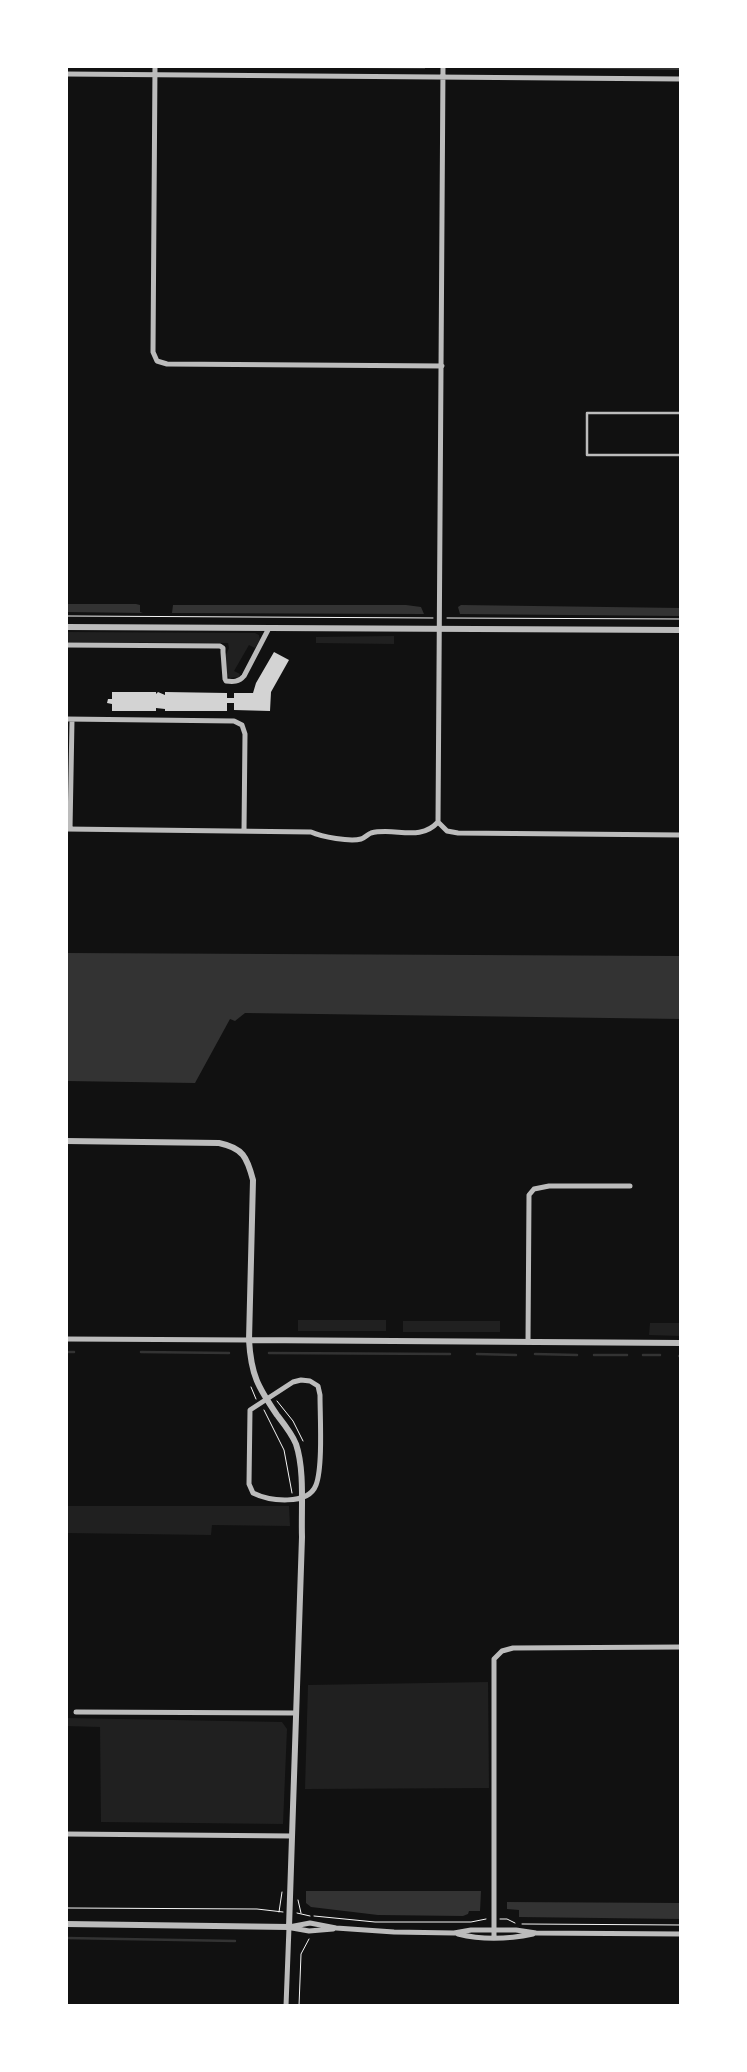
<!DOCTYPE html>
<html>
<head>
<meta charset="utf-8">
<style>
	body { margin:0 }
	#map { position:relative; width:747px; height:2072px; overflow:hidden; background:#111; font-family:Roboto,sans-serif }
	canvas { display:block }
	.frame { position:absolute; inset:0; border:68px solid #fff; pointer-events:none }
</style>
</head>
<body>
<div id="map">
<canvas width="747" height="2072"></canvas>
<div class="frame"></div>
</div>
<script>
const g = document.querySelector('canvas').getContext('2d');
g.lineJoin = 'round';
function fillPath(path, color) { g.fillStyle = color; g.fill(path, 'evenodd'); }
function stroke(path, color, width, dash) { g.strokeStyle = color; g.lineWidth = width; g.lineCap = dash ? 'butt' : 'round'; g.setLineDash(dash || []); g.stroke(path); }
fillPath(new Path2D(`
	M66,632L255,633L259,635L260,640L255,648L249,645L234,671L240,674L239,677L230,678L226,675V655L229,648L228,643L66,642Z
	M394,636V644L316,643V637Z
	M298,1320H386V1331H298Z
	M403,1321H500V1332H403Z
	M650,1323H681V1336L649,1335Z
	M66,1506H289L290,1526L212,1525L211,1535L66,1533Z
	M488,1682L489,1788L305,1789L308,1685Z
	M66,1718L282,1722L287,1729L283,1824L101,1822L100,1727L66,1726Z`), '#202020');
fillPath(new Path2D(`
	M199,66H425V69Z
	M681,66V70L459,67L460,66Z
	M66,604H136L140,605V612L143,613L66,612Z
	M173,605H406L421,607L424,614L172,613Z
	M461,605L681,608V616L460,614L458,607Z
	M66,953L681,956V1019L245,1013L235,1021L230,1019L195,1083L66,1081Z
	M306,1891H481L480,1911H469L468,1914L463,1916L378,1915L311,1907L306,1903Z
	M507,1902L681,1903V1919L519,1917V1910L507,1909Z`), '#333');
stroke(new Path2D(`
	M66,1352H74
	M141,1352L229,1353
	M269,1353L450,1354
	M477,1354L516,1355
	M535,1354L577,1355
	M594,1355H627
	M643,1355H660
	M679,1356H681
	M66,1938L235,1941`), '#333', 2.5);
fillPath(new Path2D(`
	M274,652L289,660L271,692L270,711L234,710V703H227V711H165V709L156,708V711H112V704L107,703L108,699H112V692H156V694L158,692L165,695V692L227,693V698H234V693H253L256,683Z`), '#d3d3d3');
stroke(new Path2D(`
	M66,616L433,618
	M447,618L681,619
	M251,1387L256,1399
	M277,1401L293,1421L303,1441
	M264,1410L284,1450L292,1493
	M298,1900L301,1913
	M66,1908L257,1909L283,1912
	M279,1912L282,1892
	M297,1913L310,1916
	M314,1916L375,1922H471L486,1919
	M500,1919H507L515,1923
	M522,1924L681,1925
	M299,2006L301,1954L309,1939`), '#f5f5f5', 1);
stroke(new Path2D(`
	M681,413H587V455H681`), '#bcbcbc', 2.5);
stroke(new Path2D(`
	M155,66L153,352L157,361L167,364L442,366
	M66,74L681,79
	M66,645L220,646L223,648V652L225,679L226,681C233,682 239,682 244,676L269,628
	M66,719L234,721L242,725L245,734L244,831
	M438,822L447,831L458,833L681,835
	M66,829L311,832C322,837 350,842 361,839C365,838 368,834 371,833C395,827 420,842 438,822L443,66
	M70,829L72,720
	M66,1339L249,1340
	M528,1342L529,1195L534,1189L549,1186H630
	M301,1380L310,1381L318,1386L320,1395C320,1416 323,1467 316,1485C308,1506 269,1501 253,1493L249,1484L250,1410L293,1382Z
	M76,1712L296,1713
	M66,1834L292,1836
	M289,1927L310,1923L336,1928L394,1932L454,1933L471,1930H516L536,1933L681,1934
	M292,1928L309,1931L333,1929
	M458,1934C482,1940 509,1939 533,1934
	M494,1937V1659L502,1651L513,1648L681,1647
	M286,2006L289,1927`), '#bcbcbc', 5);
stroke(new Path2D(`
	M66,627L681,630
	M66,1141L219,1143C243,1148 247,1157 253,1180L249,1340C251,1375 258,1387 277,1415C284,1424 292,1434 296,1444C305,1471 301,1509 302,1537L289,1927L66,1924
	M249,1340L681,1343`), '#bcbcbc', 6);
</script>
</body>
</html>
